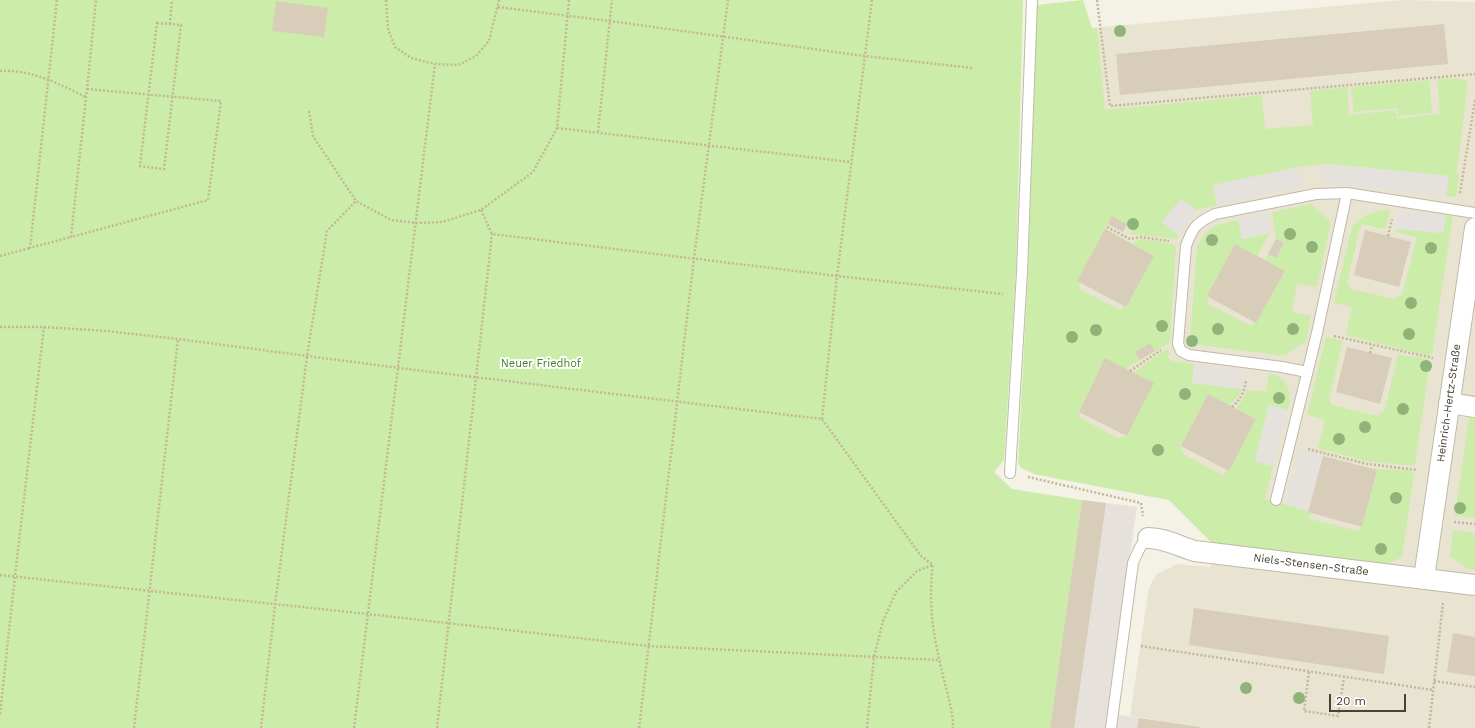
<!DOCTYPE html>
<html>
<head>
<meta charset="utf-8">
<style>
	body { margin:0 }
	#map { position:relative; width:1475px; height:728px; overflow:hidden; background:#f4f1e5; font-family:"Work Sans",sans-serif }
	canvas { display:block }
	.scale { position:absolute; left:1329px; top:694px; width:77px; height:18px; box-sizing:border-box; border:2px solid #484134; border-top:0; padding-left:5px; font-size:12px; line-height:14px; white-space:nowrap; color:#484134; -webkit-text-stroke:3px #fff; paint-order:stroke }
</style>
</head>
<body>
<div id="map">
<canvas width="1475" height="728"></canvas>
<div class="scale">20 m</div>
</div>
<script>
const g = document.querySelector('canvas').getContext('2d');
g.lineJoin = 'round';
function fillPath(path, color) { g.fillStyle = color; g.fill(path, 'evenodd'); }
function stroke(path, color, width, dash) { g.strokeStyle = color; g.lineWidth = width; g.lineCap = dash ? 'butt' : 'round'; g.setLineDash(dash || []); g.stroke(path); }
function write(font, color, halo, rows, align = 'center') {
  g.font = font + ' "Work Sans",sans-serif'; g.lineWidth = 4; g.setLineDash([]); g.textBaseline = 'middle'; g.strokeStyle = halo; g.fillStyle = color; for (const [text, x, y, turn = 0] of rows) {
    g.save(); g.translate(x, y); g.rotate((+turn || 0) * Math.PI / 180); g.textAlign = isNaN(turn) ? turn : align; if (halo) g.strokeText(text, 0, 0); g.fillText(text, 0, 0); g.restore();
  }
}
fillPath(new Path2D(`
	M1403,0L1475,2V728H1206L1130,716L1149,587L1157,574L1177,564L1210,567L1213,544L1169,500L1049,477L1092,28Z`), '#e9e3d2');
fillPath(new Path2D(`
	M1082,500L1137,507L1107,713L1206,728H1050Z`), '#e6e1da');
fillPath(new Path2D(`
	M0,0H1023L1016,271L1004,460L994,472L1012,489L1082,500L1050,728H0Z
	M1083,0L1092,28H1097L1105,110L1262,95L1265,129L1313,125L1310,91L1347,87L1349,115L1396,110L1397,119L1440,114L1437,79L1456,78L1468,81L1457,172L1459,178L1456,197L1446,196L1448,176L1351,166L1323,164L1298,167L1213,185L1217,205L1196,210L1181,199L1162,221L1178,235L1177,239L1130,234L1133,228L1112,216L1077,281L1080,283L1079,289L1120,310L1124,306L1126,307L1154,256L1133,244L1135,241L1141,239L1172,244L1176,247L1170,342L1155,351L1150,343L1135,352L1140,360L1126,369L1105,359L1079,411L1080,418L1118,438L1127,436L1154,383L1133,373L1165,350H1169L1168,358L1172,361L1194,364L1192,383L1242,389L1236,399L1229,405L1208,394L1181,446L1183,454L1222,475L1229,471L1256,419L1236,408L1241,402L1247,390L1266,392L1269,373C1289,379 1292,391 1288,410L1269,405L1255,461L1273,466L1265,499L1308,511V512L1311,513L1310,519L1358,531L1362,527L1377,471L1365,468L1411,471L1414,473L1402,557L1387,564L1213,544L1169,500L1034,474L1021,468L1018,463L1028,272L1037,5Z
	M1429,80L1432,113L1398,116L1397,108L1354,112L1351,87Z
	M1312,204L1331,222L1317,287L1297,284L1292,312L1311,316L1306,341L1284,356L1193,344L1190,340L1197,247C1206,227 1217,224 1238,220L1242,239L1270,233L1257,256L1235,244L1207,296L1208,304L1249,325L1256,323L1285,272L1265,260L1268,254L1276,258L1284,243L1276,239L1272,212Z
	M1390,210L1386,229L1361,224L1347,282L1351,289L1393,299L1402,295L1417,237L1395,232L1396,229L1443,233L1446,215L1453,216L1432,354L1429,356L1346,335L1352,307L1334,303L1352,227C1363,214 1373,211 1390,210Z
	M1326,337L1343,341L1329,399L1332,405L1377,416L1385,410L1398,354L1426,359L1430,362L1415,464L1412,466L1366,461L1318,448L1325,420L1307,415Z
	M1469,417L1475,418V518L1455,515Z
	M1453,530L1475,533V570L1468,569L1450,556Z`), '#cbeda9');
fillPath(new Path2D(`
	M1323,164L1351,166L1449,176L1446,196L1350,185H1322Z
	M1298,167L1302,186L1217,205L1213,186Z
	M1181,199L1196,210L1178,235L1162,222Z
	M1397,211L1446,215L1443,233L1396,229Z
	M1266,213L1270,233L1242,239L1238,220Z
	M1194,364L1244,371L1242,389L1192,383Z
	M1269,405L1288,410L1273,466L1255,461Z
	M1300,450L1323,456L1308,511L1285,504Z`), '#e5e2de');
fillPath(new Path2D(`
	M276,1L328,8L324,37L272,31Z
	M1444,24L1448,64L1120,95L1116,54Z
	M1112,216L1127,224L1123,232L1108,224Z
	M1105,229L1154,256L1126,307L1077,281Z
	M1365,230L1411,242L1399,287L1354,275Z
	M1276,239L1284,243L1276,258L1268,254Z
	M1235,244L1285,271L1256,323L1207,296Z
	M1150,343L1155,351L1140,360L1135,352Z
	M1347,347L1392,358L1380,404L1336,392Z
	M1105,358L1154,383L1127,436L1079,412Z
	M1208,394L1256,419L1229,471L1181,446Z
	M1323,456L1377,470L1362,527L1308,512Z
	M1082,500L1106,503L1074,728H1050Z
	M1194,608L1389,636L1384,674L1189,645Z
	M1453,633L1475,637V676L1447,672Z
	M1139,718L1200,727V728H1137Z`), '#d7cdb9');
const service = new Path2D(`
	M1307,372L1282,367L1189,355L1181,351L1178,344L1186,246C1193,226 1197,223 1215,214L1316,194L1347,193L1475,213
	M1010,473L1022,272L1032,0
	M1276,500L1317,333L1347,193
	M1111,728L1133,563C1137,554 1140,544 1148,538`);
const minor = new Path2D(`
	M1449,403L1475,407
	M1148,538C1165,538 1180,547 1195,551L1475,585
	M1424,578L1475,228`);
stroke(service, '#c1b9a6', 12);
stroke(minor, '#c1b9a6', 22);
stroke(new Path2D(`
	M57,0L30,248L71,237
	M386,0L388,29L395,47L411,58L435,64L458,65L476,56L489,41L499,0
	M1097,0L1110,106L1475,74
	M498,7L610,21L864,56L973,68
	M157,23L181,25L164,169L140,166Z
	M170,24L172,0
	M0,71C31,69 59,84 86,97
	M87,89L221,101L208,200L71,237L86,97L87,89L96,0
	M309,111L313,136L356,201
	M557,128L851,162
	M598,132L612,0
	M1460,193L1475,100
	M481,210L492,234L837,276L1003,294
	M1107,227L1130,239L1140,237L1169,241
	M1388,236L1392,219
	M0,256L30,248
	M0,327H44L106,331L178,339L399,368L822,419L921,556L933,565C928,601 933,636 942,671C946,690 953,709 953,728
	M1334,336L1433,358
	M1370,353L1372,345
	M1130,371L1161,350
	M1232,407C1241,399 1244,392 1246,381
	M822,419L837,276L872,0
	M1308,449L1367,464L1417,470
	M1028,477L1141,503L1143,516
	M1454,522L1475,524
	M0,575L368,614L648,646L939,660
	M1141,646L1433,690
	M1309,672L1304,711L1338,716L1344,677
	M1434,681L1475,687
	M0,714L15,576L44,327
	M134,728L178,339
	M261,728L275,605L307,356L327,231L356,201L391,220L416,223L442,222L481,210L533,172L557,128L569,0
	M354,728L435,64
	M437,728L492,234
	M639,728L694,258L728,0
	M867,728L874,657L883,621L896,592L917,571L933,565
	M1429,728L1443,603`), '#c4b796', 2.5, [2, 2]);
stroke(service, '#fff', 10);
stroke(minor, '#fff', 20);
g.fillStyle = '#90b379';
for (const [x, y] of [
	[1120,31],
	[1133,224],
	[1290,234],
	[1212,240],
	[1312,247],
	[1431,248],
	[1411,303],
	[1162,326],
	[1218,329],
	[1293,329],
	[1096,330],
	[1409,334],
	[1072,337],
	[1192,341],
	[1426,366],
	[1185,394],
	[1279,398],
	[1403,409],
	[1365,427],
	[1339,439],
	[1158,450],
	[1396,498],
	[1460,508],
	[1381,549],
	[1246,688],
	[1299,698]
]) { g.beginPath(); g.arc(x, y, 6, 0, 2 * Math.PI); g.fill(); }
write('11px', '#3f8021', '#fff', [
	["Neuer Friedhof",541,364]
]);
write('11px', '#484134', '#fff', [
	["Heinrich-Hertz-Straße",1449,403,-82],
	["Niels-Stensen-Straße",1311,565,7]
]);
</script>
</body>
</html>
